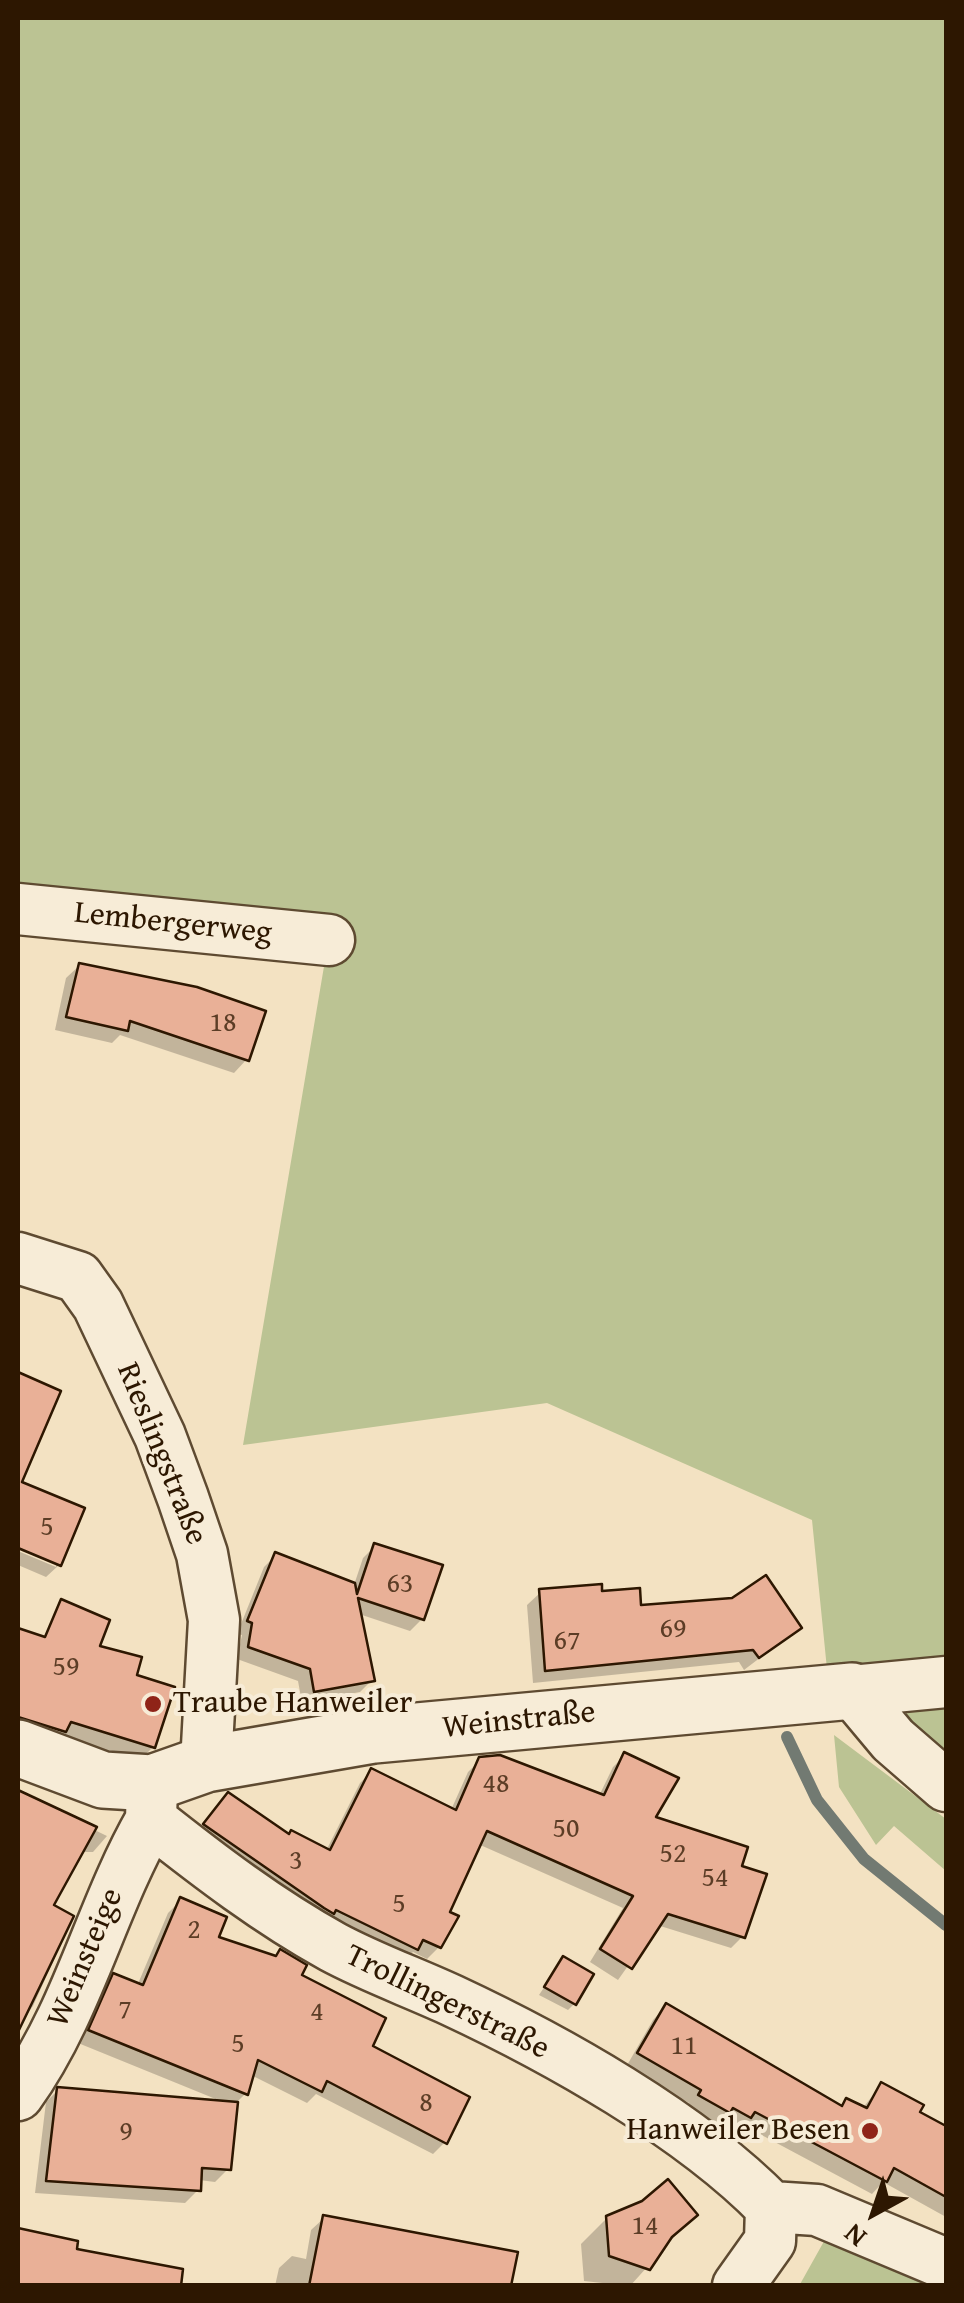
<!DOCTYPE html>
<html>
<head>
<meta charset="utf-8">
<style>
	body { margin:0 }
	#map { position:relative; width:964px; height:2303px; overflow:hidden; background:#f3e2c2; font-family:"Gentium Book Plus",serif }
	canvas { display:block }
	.frame { position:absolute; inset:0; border:20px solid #2d1701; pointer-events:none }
	.north { position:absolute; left:824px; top:2163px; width:100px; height:100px; -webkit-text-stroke:8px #f7ecd7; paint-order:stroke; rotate:220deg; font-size:28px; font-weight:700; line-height:40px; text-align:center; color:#2d1701 }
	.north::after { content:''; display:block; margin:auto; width:35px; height:45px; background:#2d1701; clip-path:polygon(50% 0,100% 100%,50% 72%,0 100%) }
</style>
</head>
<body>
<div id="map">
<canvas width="964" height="2303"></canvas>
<div class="frame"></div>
<div class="north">N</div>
</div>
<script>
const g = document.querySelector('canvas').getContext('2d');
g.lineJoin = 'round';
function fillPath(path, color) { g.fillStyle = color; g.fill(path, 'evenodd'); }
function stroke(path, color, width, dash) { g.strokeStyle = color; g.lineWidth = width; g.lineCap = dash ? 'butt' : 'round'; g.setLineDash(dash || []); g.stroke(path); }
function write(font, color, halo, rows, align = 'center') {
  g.font = font + ' "Gentium Book Plus",serif'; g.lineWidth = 8; g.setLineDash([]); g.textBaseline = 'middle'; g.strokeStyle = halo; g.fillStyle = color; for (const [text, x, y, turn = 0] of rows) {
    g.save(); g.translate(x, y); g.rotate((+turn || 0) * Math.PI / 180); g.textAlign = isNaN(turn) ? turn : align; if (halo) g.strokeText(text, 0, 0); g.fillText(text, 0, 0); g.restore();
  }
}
fillPath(new Path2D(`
	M18,18H946V1667L828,1679L812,1520L547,1403L243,1445L330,931L18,900Z
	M946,1703V1755L915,1729L901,1704Z
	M834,1735L946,1819V1871L894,1826L876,1845L839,1787Z
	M832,2227L946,2286H799Z`), '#bbc393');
fillPath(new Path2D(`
	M80,965L247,1059L234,1073L120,1035L112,1043L55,1030L66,978Z
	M18,1483L81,1509L59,1565L46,1577L18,1565V1551L56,1567V1561L18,1546Z
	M375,1546L422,1619L410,1631L359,1614L372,1680L360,1692L302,1703L298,1681L237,1659L242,1635L237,1634L264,1567L276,1555L354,1585L363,1558Z
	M541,1592L599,1593L638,1608L799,1628L744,1670L739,1662L533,1683L527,1605Z
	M18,1630L136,1669L134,1677L153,1747L135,1765L18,1740Z
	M625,1755L652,1818L739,1868L743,1936L731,1948L657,1925L618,1980L590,1962L623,1908L478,1844L447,1913L439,1947L427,1959L413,1952L404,1960L193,1837L228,1795L288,1836L326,1851L360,1783L372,1771L451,1810L468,1772L481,1759L599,1796L613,1767Z
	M18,1793L107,1836L93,1852H80L50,1906L52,1951L57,1953L33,2006L18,2026Z
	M181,1900L215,1939L273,1958L280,1952L298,1976L370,2047L445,2142L433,2154L316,2094L307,2103L251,2075L246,2093L235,2104L228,2169L215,2182L199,2180L198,2190L185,2203L35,2193L46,2102L58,2090L223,2102L78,2043L102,1989L114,1976L137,1986L168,1913Z
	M563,1959L574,2004L568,2010L539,1995Z
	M666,2006L840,2108L847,2101L862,2109L881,2085L946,2129V2217L883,2182L872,2194L741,2124L736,2129L720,2120L715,2125L687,2108L689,2103L626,2067L653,2020Z
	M695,2214L630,2286L584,2281L581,2244L607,2218Z
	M324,2218L508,2286H275L279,2268L292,2256L306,2259L311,2230Z`), '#0003');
stroke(new Path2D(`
	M787,1737L817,1800L864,1859L946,1925`), '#727a72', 12);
const building = new Path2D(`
	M79,963L197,987L266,1011L249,1061L130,1021L128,1031L66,1017Z
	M18,1372L61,1391L22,1482L85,1508L61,1566L18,1548Z
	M374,1543L443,1565L424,1620L358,1598L375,1681L314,1692L310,1669L248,1647L252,1623L247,1621L275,1552L355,1583L357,1594Z
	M766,1575L802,1628L759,1658L753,1650L545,1671L539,1589L602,1584V1591L640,1588L641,1605L732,1598Z
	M61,1599L110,1620L100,1646L142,1657L137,1675L175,1687L155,1748L71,1722L66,1732L18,1717V1628L45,1637Z
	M624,1752L679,1778L656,1817L748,1847L742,1866L767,1874L745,1938L668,1914L632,1969L600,1949L633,1896L487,1831L450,1912L459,1916L441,1948L423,1940L418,1950L336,1910L334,1914L324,1908L203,1824L228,1792L289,1834L291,1830L330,1850L371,1768L456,1810L479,1757L500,1755L604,1795Z
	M18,1790L97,1827L54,1905L74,1916L18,2032Z
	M180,1897L227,1917L219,1937L276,1956L280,1949L307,1965L302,1975L386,2018L373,2046L470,2097L447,2144L327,2081L322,2092L258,2060L248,2095L88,2030L113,1973L143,1985Z
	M563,1956L594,1974L576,2005L544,1987Z
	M666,2003L842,2106L846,2098L867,2108L881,2082L924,2105L920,2112L946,2126V2197L894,2168L887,2182L755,2112L751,2118L733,2108L730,2113L698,2095L701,2090L637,2053Z
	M57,2087L238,2102L231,2170L202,2168L201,2191L46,2181Z
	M668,2179L698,2215L672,2237L650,2270L609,2256L606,2216L642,2201Z
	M323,2215L518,2252L511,2286H309Z
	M18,2228L78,2241L77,2249L183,2269L181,2286H18Z`);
fillPath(building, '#e9b097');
stroke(building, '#2d1701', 2.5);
const minor = new Path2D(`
	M18,909L329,940
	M18,1258L78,1277L98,1305L160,1436L183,1498L202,1554L214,1620L206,1764
	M852,1691L893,1740L946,1786
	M852,1691L946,1682
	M152,1783L151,1820C209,1866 268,1911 333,1947C370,1967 412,1982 451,2000C556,2049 690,2124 771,2207L770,2241L738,2286
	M18,2095C79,2010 100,1909 151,1820
	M771,2207L817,2210L946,2264`);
const tertiary = new Path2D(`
	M18,1748L103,1780L152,1783L206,1764L374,1735L852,1691`);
stroke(minor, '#5e4a31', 55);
stroke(tertiary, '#5e4a31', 60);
stroke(minor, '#f7ecd7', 50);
stroke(tertiary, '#f7ecd7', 55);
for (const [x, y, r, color] of [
	[153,1704,10,"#8f2418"],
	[870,2131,10,"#8f2418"]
]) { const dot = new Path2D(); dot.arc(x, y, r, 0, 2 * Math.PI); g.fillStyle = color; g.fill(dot); stroke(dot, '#f7ecd7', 4); }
write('28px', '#5c3d26', null, [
	["18",223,1024],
	["5",47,1528],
	["63",400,1585],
	["69",673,1630],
	["67",567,1642],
	["59",66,1668],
	["48",496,1785],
	["50",566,1830],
	["52",673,1855],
	["3",296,1862],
	["54",715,1879],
	["5",399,1905],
	["2",194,1931],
	["7",125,2011],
	["4",317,2013],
	["5",238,2045],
	["11",684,2047],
	["8",426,2104],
	["9",126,2133],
	["14",645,2227]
]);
write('32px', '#2d1701', '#f7ecd7', [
	["Lembergerweg",173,924,6],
	["Rieslingstraße",161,1454,68],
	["Weinstraße",519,1721,-6],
	["Weinsteige",86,1958,-67],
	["Trollingerstraße",447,2003,26]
]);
write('32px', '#2d1701', '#f7ecd7', [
	["Traube Hanweiler",173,1704],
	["Hanweiler Besen",850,2131,"right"]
], 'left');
</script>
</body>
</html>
